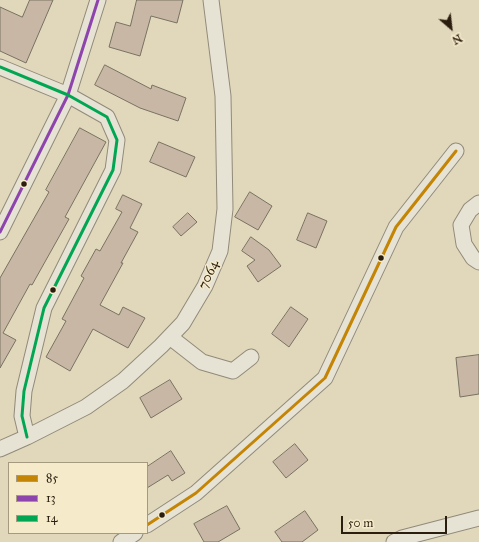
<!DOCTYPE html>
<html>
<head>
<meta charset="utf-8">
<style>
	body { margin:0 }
	#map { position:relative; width:479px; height:542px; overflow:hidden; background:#e1d8bc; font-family:"IM FELL Great Primer",serif }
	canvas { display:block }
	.legend { position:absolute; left:8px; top:462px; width:140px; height:72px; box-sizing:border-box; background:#f5ebca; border:1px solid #a5997f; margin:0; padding:5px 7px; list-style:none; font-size:12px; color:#2c1e0f }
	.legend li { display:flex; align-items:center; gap:8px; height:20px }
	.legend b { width:20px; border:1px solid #a5997f }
	.north { position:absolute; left:431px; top:8px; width:40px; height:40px; -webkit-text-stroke:3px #f5ebca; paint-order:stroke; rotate:152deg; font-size:11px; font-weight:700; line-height:16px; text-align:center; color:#2c1e0f }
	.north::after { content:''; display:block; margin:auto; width:14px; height:18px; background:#2c1e0f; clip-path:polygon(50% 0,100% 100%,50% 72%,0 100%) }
	.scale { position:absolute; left:341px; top:516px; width:106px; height:18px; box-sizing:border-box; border:2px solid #2c1e0f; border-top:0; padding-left:5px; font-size:12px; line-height:14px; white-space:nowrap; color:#2c1e0f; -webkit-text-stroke:3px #f5ebca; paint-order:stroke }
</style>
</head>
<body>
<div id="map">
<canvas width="479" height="542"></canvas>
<ul class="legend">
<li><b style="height:5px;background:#c48404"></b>85</li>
<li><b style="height:5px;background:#8e44ad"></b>13</li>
<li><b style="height:5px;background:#00a651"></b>14</li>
</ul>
<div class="north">N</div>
<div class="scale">50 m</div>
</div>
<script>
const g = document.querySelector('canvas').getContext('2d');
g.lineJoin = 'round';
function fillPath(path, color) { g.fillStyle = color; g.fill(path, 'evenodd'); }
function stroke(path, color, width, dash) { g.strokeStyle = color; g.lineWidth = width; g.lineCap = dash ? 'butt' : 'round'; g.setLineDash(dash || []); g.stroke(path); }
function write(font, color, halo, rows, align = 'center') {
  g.font = font + ' "IM FELL Great Primer",serif'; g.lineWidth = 3; g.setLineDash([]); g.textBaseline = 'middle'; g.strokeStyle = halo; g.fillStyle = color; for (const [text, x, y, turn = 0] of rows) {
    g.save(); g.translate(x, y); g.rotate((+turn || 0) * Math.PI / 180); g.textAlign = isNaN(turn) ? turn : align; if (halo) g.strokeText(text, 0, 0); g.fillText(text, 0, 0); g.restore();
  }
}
const building = new Path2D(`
	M30,0H53L26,63L0,51V7L22,17Z
	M137,0H183L177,23L151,16L140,56L109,47L116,22L130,26Z
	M105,65L151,89L152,85L186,98L178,121L140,108L95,85Z
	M80,128L106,142L65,217L69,219L32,285L30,284L3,333L16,340L0,368V278L49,192L46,190Z
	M159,142L195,157L186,177L150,162Z
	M250,192L272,206L258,230L235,217Z
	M123,195L142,204L130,228L138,232L121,263H123L100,305L119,315L123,307L145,318L128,348L93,329L70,371L46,357L66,321L62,319L84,278L81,276L96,249L100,251L122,212L116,209Z
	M188,213L197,222L181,236L173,227Z
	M308,213L327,221L316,248L297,240Z
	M251,237L269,250L281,266L258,282L247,266L255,260L242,251Z
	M291,307L308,319L289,347L272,334Z
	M479,355V394L460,397L456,358Z
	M170,380L182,399L151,418L140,398Z
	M295,444L308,460L286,478L273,462Z
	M171,451L185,473L172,481L168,475L147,488V467Z
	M227,506L240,529L218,542H204L194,524Z
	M305,511L318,530L302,542H282L275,532Z`);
fillPath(building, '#c8b7a4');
stroke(building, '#787262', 1);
const minor = new Path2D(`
	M0,67L68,95L107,117L117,140L113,170L44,308L24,391L22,416L27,437
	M479,203L470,210L461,225L464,244L473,258L479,262
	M0,232L68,95L98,0
	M170,337L202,362L233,371L251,357
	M0,449L27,437L86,407L123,381L161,346L183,323L205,286L220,251L225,209L223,96L211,0
	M147,525L196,493L325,378L396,227L456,151
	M121,542L135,533
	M394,542L402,538L479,518`);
stroke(minor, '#918a79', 17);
stroke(minor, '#e6e2d4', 15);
stroke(new Path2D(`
	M147,525L196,493L325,378L396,227L456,151`), '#c48404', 3);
stroke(new Path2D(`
	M0,232L68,95L98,0`), '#8e44ad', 3);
stroke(new Path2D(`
	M0,67L68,95L107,117L117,140L113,170L44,308L24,391L22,416L27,437`), '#00a651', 3);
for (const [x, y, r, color] of [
	[24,184,3.5,"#2c1e0f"],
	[381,258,3.5,"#2c1e0f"],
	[53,290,3.5,"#2c1e0f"],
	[162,515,3.5,"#2c1e0f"]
]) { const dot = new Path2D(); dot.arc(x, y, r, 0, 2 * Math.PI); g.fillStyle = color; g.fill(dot); stroke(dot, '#f5ebca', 1.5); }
write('14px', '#2c1e0f', '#f5ebca', [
	["7064",209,275,-65]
]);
</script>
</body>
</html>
